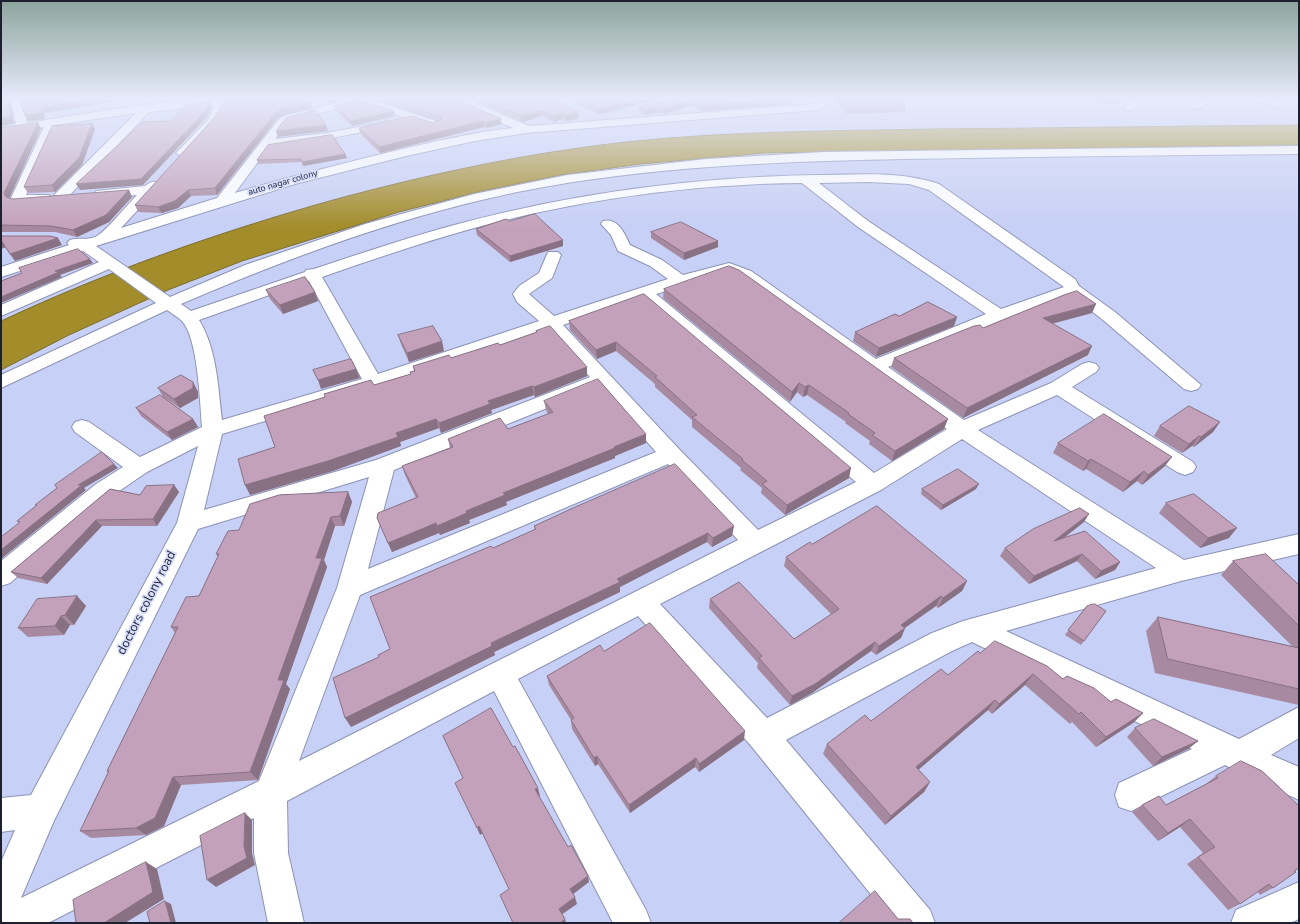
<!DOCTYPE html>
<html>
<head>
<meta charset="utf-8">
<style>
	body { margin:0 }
	#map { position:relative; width:1300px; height:924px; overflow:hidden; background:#c7d0f6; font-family:"Nunito Sans",sans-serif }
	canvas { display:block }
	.frame { position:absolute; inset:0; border:2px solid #1d202e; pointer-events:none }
</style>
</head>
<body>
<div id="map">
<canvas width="1300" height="924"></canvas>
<div class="frame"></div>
</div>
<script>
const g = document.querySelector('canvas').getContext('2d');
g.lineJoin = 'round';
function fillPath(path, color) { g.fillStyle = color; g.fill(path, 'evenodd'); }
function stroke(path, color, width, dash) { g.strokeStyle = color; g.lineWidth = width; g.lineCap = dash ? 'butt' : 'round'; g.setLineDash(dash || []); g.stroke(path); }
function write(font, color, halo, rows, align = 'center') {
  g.font = font + ' "Nunito Sans",sans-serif'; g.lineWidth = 3.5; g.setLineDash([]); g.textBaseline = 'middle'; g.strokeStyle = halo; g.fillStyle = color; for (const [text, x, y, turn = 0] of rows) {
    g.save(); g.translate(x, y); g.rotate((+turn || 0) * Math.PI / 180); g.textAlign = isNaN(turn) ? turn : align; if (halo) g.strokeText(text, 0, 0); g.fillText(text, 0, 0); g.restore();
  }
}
const water = new Path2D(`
	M1299,125V145L765,153L641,164L561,175L482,191L399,212L242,261L168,290L69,335L1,370V321C108,271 219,232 333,200C429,174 527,153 626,142C728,131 830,131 932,129C1055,128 1177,126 1299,125Z`);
fillPath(water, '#a38c2a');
stroke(water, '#7b6c2b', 1);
const minor = new Path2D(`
	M11,99H21L27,123C93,113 160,99 226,99V101C220,124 202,139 186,156L182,157L176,153L208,120L215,105L149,112L65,200H55L53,197L55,194L136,113L56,125L26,195H49L51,198L49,201C38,204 23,206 12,203L10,200L44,127L1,133V127L16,124Z
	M354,99H369L439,122L441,124L435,127L431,126L361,103L295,119L287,123L275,139L327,133L388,121L394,124L388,127L327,139L269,147L235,193C288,177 341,164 394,151C433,142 473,132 513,128L454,101L453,99H466L529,126L815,104L826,99H839L817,110L526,133L475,141L406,156L295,184L96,246L170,297L245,265L365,224L474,194L567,175L706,159L824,152L1299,146V154C1188,155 1078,156 967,158C834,160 700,162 567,183C434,204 304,251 181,304L191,311L305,272L306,270L314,269C362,253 409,237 458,224C574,193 696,177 815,175C857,175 898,170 939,184L1075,279L1079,286L1115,312L1201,385L1198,389L1191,391L1184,389L1103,320L1071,295L1005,319L888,367L964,420L1051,383L1082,364L1089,362L1096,364L1099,368L1096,372L1072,387L1193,462L1196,467L1193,472L1185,475L1177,472L1057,395L978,430L1184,560L1299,534V554L1181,581L1006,631L1239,739L1299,707V738L1271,755L1299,767V800L1225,765L1131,811L1119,807L1115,795L1119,783L1192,749L972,642L952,651L786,740L930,910L935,923H894L752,747L638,616L518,679L646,910L651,923H613L494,691L287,801L288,853L304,923H268L254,853V818L48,923H1V862L15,830L1,832V798L31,795L177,523L198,446L147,472L112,496L10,583L1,586V561L96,484L123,467L75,432L72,427L75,422L82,420L89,422L140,457L202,427C200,403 198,338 182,321C178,317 172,314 167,310L1,388V375L156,303L109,269L1,316V305L99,262L83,251L1,277V267L69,245L67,243L70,240C79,237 88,241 97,236C106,231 128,204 137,195L101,198L96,197L94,194L96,191L145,186C150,182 152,181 159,182L161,185L121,228L217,198L279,119L287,115ZM868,182L909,184L929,190L1064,287L1001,309L868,221L819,183ZM802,183L858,227L986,314L876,359L751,271L729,263L683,275L662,260L630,245C625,234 618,217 603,221L601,224L611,235L618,251L650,266L668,279L554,316L529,294L552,278L561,255L558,252H548L539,273L519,286L513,294L517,302L539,321L378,374L322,277C370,260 418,244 467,230C575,200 690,184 802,183ZM728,273L739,277L947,429L874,473L656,294ZM309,281L362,379L222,420C218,387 217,349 199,320ZM641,298L856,482L758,530L679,449L563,325ZM548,330L590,377L376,460L204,510L222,434L380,386ZM599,387L656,452L368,569L394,470ZM962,439L1156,568L963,621L932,633L767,718L660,604L881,490ZM668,464L738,540L299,761L360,595ZM369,477L337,588L259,781L21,898L53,823L198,529Z
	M1131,99H1141L1133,110H1125L1124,108Z
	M1204,99H1217L1200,108H1192L1191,106Z
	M1255,99C1264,99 1276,97 1282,104L1277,107L1256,101Z
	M1299,882V919L1290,923H1231L1236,910Z`);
stroke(minor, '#8b93b7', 2);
fillPath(minor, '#fff');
fillPath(new Path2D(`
	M324,99H348L329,103Z
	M373,99H456L501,119V124L487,128L484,127L380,153L360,133L359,128L433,123L437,121Z
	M470,99H555L579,118L567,121L562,119L554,122L541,116L523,122Z
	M566,99H661L599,114Z
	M678,99H803L783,105L702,111L692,106L664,114L655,113L645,115L639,113V107Z
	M837,99H908V100H899L906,107L905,112L847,114L836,102Z
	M1083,99H1129L1127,102L1119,101L1113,105Z
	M223,104L312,108L287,114L278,118L217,195L191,196L178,208L162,213L138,212L135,205L215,117Z
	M335,106L394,111L395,116L352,126L336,110Z
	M38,123L41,129L9,198L13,199L129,190L132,197L109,222L77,237L55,232H1V128Z
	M92,124L95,129L82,165L55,192L28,193L24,187Z
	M345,154L347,158L303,166L302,162L258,164L257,160Z
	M509,221L563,246L510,262L477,235L476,229Z
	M651,232L718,247L684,260L651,238Z
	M664,289L944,429L892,461L869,444L870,441L845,423L846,422L807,395L803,397L797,392L790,402L663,298Z
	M266,290L318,301L283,314L270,299Z
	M644,294L849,478L785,515L761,493L762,488L740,470L741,468L692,427V420L655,387V384L616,351L597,359L570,330L569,321Z
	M1092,313L1052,324L1088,355L963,418L891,367L894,358L983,328Z
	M899,316L954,326L876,357L853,341L855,332Z
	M536,331L587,376L535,397L534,395L491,410L492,413L441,433L439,428L400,442L401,446L333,471L250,495L275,447L374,385L411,374L410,372L414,371L413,366L451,358L500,345L536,333Z
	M398,335L444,351L409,362L401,344Z
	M193,382L198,392V398L180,408L163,397L158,388Z
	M544,401L646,434V443L615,456V458L506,502L507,505L469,520L470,523L440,535L439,533L392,552L377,518L416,498L405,475L402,466L450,448L448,439L508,429L548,414L546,410Z
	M136,408L193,419L198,427L172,440L141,416Z
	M1220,422L1213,432L1194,447L1192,446L1182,453L1154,436L1160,426Z
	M1058,443L1165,466L1142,485L1137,481L1123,492L1086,469L1083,471L1053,453Z
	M174,485L179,492L157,526H102L47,584L18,578L11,572L110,489L140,495Z
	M922,489H976L941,510L921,494Z
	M348,492L352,502L344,526H335L324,560L327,567L286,684L290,689L258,780L181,785L164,826L146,835L91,838L80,831L108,772L107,771L175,633L171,627L199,596L218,557L216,554L239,530Z
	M1166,503L1229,538L1200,548L1159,513Z
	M573,508L732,536L712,547L707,542L620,587V592L494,652L495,655L351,727L379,657L390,649L493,548L535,530L534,526Z
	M1084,522L1064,538L1120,562L1115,570L1095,579L1077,561L1029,584L1000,556L1005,548Z
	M812,544L967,581L962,591L938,608L936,606L905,628L901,638L876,655L871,651L812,693L790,705L757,668L758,663L709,608L710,599L794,639L831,614L784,566L786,557Z
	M1233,561L1299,585V705L1155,673L1146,631L1158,617L1292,646L1221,575Z
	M77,596L86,606L74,625H70L64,635L28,637L18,628Z
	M1087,606L1106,611L1081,645L1065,635Z
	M604,651L744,740L699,772L695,767L630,813L598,764L595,766L572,729L571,720L549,685L547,676Z
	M980,653L1063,679L1111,702L1143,713L1133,723L1096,747L1072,722L1070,724L1025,685L992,714L988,710L918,770L930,782L924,792L885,825L823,754L827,744L871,721L948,675Z
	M1135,728L1198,741L1188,749L1153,766L1127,737Z
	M1216,776L1294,871L1273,888L1260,895L1258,892L1240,904L1228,910L1187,864L1203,853L1180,827L1158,841L1132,812L1142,805H1166L1206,784Z`), '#a88aa0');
fillPath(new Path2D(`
	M7,99H10L14,123L1,126V119Z
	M93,99H130L44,113L45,119L28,121L25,115L41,107Z
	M328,99H348L329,103Z
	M640,99H661L599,114L598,109Z
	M786,99H803L783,105L702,111V106Z
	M1118,99H1120L1119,101L1113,105L1114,102Z
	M693,100L692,106L664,114V108Z
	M210,102L212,107L207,117L143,185L80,190L76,184Z
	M310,102L312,108L287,114L278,118L217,195L215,188L276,112L285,108Z
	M655,107V113L645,115V110Z
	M394,111L395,116L352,126L351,121Z
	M540,111L541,116L523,122L522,116Z
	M578,112L579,118L567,121V116Z
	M562,114V119L554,122V116Z
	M501,119V124L487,128L486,123Z
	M483,121L484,127L380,153L379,147Z
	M38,123L41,129L9,199L6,197L4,193Z
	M92,124L95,129L82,165L55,192L52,185Z
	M326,125L328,131L278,137L276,131Z
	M345,154L347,158L303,166L302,162Z
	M129,190L132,197L109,222L77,237L73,230Z
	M188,190L191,196L178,208L162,213L158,207Z
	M58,238L62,245L15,261L10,254Z
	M1,240L6,247L1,249Z
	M563,240V246L510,262V256Z
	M718,241V247L684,260V253Z
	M90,259L93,263L60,275L62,277L1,303V297L55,271Z
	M315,292L318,301L283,314L280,305Z
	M1096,304L1092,313L1038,327L1043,318Z
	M957,317L954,326L876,357L879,348Z
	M442,341L444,351L409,362L407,353Z
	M616,342V351L597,359L596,350Z
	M1092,346L1088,355L963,418L967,408Z
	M587,367V376L535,397L534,387Z
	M356,369L360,378L321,389L318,380Z
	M193,382L198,392V398L180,408L174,399Z
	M799,383L797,392L790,402L792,392Z
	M809,385L807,395L803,397L805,387Z
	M532,386L534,395L491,410L492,413L441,433L439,423L488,401Z
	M193,419L198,427L172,440L167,432Z
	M436,419L439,428L400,442L401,446L333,471L250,495L245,485Z
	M948,419L944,429L892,461L895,451Z
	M1220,422L1213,432L1194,447L1201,437Z
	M646,434V443L615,456V458L506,502L507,505L469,520L470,523L440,535L437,526L466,511L503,493Z
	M1199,436L1192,446L1182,453L1189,444Z
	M1172,457L1165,466L1142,485L1148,475Z
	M1091,459L1086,469L1083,471L1088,461Z
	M114,464L118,468L84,488L86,490L1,559V550L78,485Z
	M851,468L849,478L785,515L787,505Z
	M1144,471L1137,481L1123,492L1130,482Z
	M979,484L976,489L941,510L943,505Z
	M174,485L179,492L157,526L153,519Z
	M348,492L352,502L344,526L340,516Z
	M1089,514L1084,522L1049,549L1054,541Z
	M331,517L335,526L324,560L327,567L286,684L290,689L258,780L250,772L316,558Z
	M96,520L102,526L47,584L41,578Z
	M436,523L439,533L392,552L388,543Z
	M734,526L732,536L712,547L713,538Z
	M1237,528L1229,538L1200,548L1208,538Z
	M708,533L707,542L620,587V592L494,652L495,655L351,727L345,718Z
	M1082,554L1077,561L1029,584L1034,576Z
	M1120,562L1115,570L1095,579L1101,571Z
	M967,581L962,591L938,608L943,598Z
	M77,596L86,606L74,625L65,615Z
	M941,596L936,606L903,629L905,628L901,638L876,655L879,646L901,625Z
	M61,616L70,625L64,635L55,626Z
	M875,642L871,651L812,693L790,705L792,696Z
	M1033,674L1025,685L992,714L999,704Z
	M995,700L988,710L910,777L916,767Z
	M1143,713L1133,723L1096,747L1106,737Z
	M745,731L744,740L699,772V764Z
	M1198,741L1188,749L1153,766L1162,757Z
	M597,756L598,764L595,766L594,758Z
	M696,758L695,767L630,813L629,805Z
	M173,777L181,785L164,826L146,835L136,828Z
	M930,782L924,792L885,825L891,816Z
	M538,788L540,796L538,797L535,789Z
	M245,813L252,820V853L255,865L216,887L207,880L244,846Z
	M1190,819L1180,827L1158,841L1168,833Z
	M479,826L483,833L480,835L477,828Z
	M146,862L157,869L164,899L125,923H104Z
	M588,876L589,882L572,895L570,889Z
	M575,897L577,904L561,915L559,909Z
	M165,901L171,904L176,923H171Z
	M565,919L566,923H560Z`), '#887182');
const building = new Path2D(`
	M1,99H7L11,117L1,119Z
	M20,99H93L41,107L42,113L25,115Z
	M224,99H308L310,102L285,108L276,112L215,188L188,190L175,201L158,207L135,205L215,117L223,104Z
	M387,99H456L501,119L486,123L483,121L379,147L359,128L412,116L433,123L441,120V117Z
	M481,99H555L578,112L567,116L562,114L554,116L540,111L522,116Z
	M577,99H640L598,109Z
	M678,99H786L702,106L693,100L664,108L655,107L645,110L639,107Z
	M839,99H898L906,107L848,109Z
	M1101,99H1118L1114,102Z
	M360,100L394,111L351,121L335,106Z
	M210,102L205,112L141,179L76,184L143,122L171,121L187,104Z
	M315,110L326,125L276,131L286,118Z
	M38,123L4,193L6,197L13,199L129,190L106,215L73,230L51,226L1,225V128Z
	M92,124L79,158L52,185L24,187L52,126Z
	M332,135L345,154L302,162L301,159L257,160L268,145Z
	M535,214L563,240L510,256L476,229L506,219L509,221Z
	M681,222L718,241L684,253L651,232Z
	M1,236H50L58,238L10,254L1,240Z
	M78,249L90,259L55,271L59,272L1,297V281L22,273L19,268Z
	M729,266L739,270L948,419L895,451L872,435L875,433L848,414L849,413L809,385L805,387L799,383L792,392L664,289Z
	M305,277L315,292L280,305L266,290Z
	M1077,291L1096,304L1043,318L1092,346L967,408L894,358L974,326L980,325L983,328L1064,295Z
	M644,294L851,468L787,505L762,484L767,481L742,460L743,459L692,417L697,415L655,377L657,376L616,342L596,350L569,321Z
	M928,302L957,317L879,348L855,332L895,314L899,316Z
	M433,326L442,341L407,353L398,335Z
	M550,326L587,367L534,387L532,386L488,401L490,404L439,423L436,419L396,433L398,437L328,461L245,485L238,459L275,447L264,416L325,397L324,394L371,380L374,385L411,374L410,372L415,371L413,366L449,355L451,358L498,343L500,345L537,332L536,331Z
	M351,359L356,369L318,380L313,370Z
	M181,375L193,382V388L174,399L158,388Z
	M598,379L646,434L614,447L615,448L503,493L505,495L466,511L467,513L437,526L436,523L388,543L377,518L378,513L418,497L402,466L453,447L448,439L500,418L508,429L553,412L544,401Z
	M160,395L193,419L167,432L136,408Z
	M1189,406L1220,422L1201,437L1199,436L1189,444L1160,426Z
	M1104,414L1172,457L1148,475L1144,471L1130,482L1091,459L1088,461L1058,443Z
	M102,452L114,464L78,485H82L1,550V537L20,522L17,521L37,505H35L57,488L55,485Z
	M675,464L734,526L713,538L708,533L617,579L620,582L491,643L492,646L345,718L333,678L379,657L378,655L390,649L370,597L491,546L493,548L536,529L534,526L573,508Z
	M958,469L979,484L943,505L922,489Z
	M174,485L153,519L96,520L41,578L11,572L110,489L140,495L146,486Z
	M348,492L340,516L331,517L316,558H322L278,680H284L250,772L173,777L155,818L136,828L80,831L109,771H107L178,627H171L186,597L199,596L219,554H216L228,531L239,530L250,504L279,495Z
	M1194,494L1237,528L1208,538L1166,503Z
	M877,506L967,581L943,598L941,596L901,625L905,628L879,646L875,642L815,684L792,696L759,658L762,656L710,599L739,582L794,639L839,609L786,557L810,542L812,544Z
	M1080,508L1089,514L1054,541L1085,531L1120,562L1101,571L1082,554L1034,576L1005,548L1033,529Z
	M1266,554L1299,585V626L1233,561Z
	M77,596L65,615L61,616L55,626L18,628L37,599Z
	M1095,604L1106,611L1084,641L1068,630L1087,606Z
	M1158,617L1299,648V689L1168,659Z
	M650,623L745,731L699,764L696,758L629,805L597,756L594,758L571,720L574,718L547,676L600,645L604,651Z
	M995,641L1047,666L1063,679L1067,676L1094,688L1111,702L1116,699L1143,713L1106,737L1081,712L1079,714L1033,674L999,704L995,700L916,767L930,782L891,816L827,744L865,715L871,721L941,669L948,675L978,651L980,653Z
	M491,708L513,747L515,746L538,788L535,789L568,847L571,845L588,876L570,889L575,897L559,909L565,919L560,923H513L500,895L509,889L479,826L477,828L455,783L463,778L443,736Z
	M1154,719L1198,741L1162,757L1135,728Z
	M1241,761L1262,771L1298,805H1299V868L1294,871L1296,872L1273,888L1269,884L1240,904L1198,857L1215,847L1190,819L1168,833L1142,805L1159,796L1166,805L1218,778L1216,776Z
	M245,813L244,846L247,858L207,880L200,836Z
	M146,862L153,892L104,923H76L73,900Z
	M875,891L898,919H910L913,923H839Z
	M165,901L171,923H150L147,912Z`);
fillPath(building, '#c3a1ba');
stroke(building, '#887182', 1);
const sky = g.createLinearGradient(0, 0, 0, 228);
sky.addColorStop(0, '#8ca49c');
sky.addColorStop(0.43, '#e6eafb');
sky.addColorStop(1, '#e6eafb00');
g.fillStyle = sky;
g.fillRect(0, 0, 1300, 228);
write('9px', '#1d202e', '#d6ddfc', [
	["auto nagar colony",283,183,-16]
]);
write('13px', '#1d202e', '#d6ddfc', [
	["doctors colony road",147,603,-63]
]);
</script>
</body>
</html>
